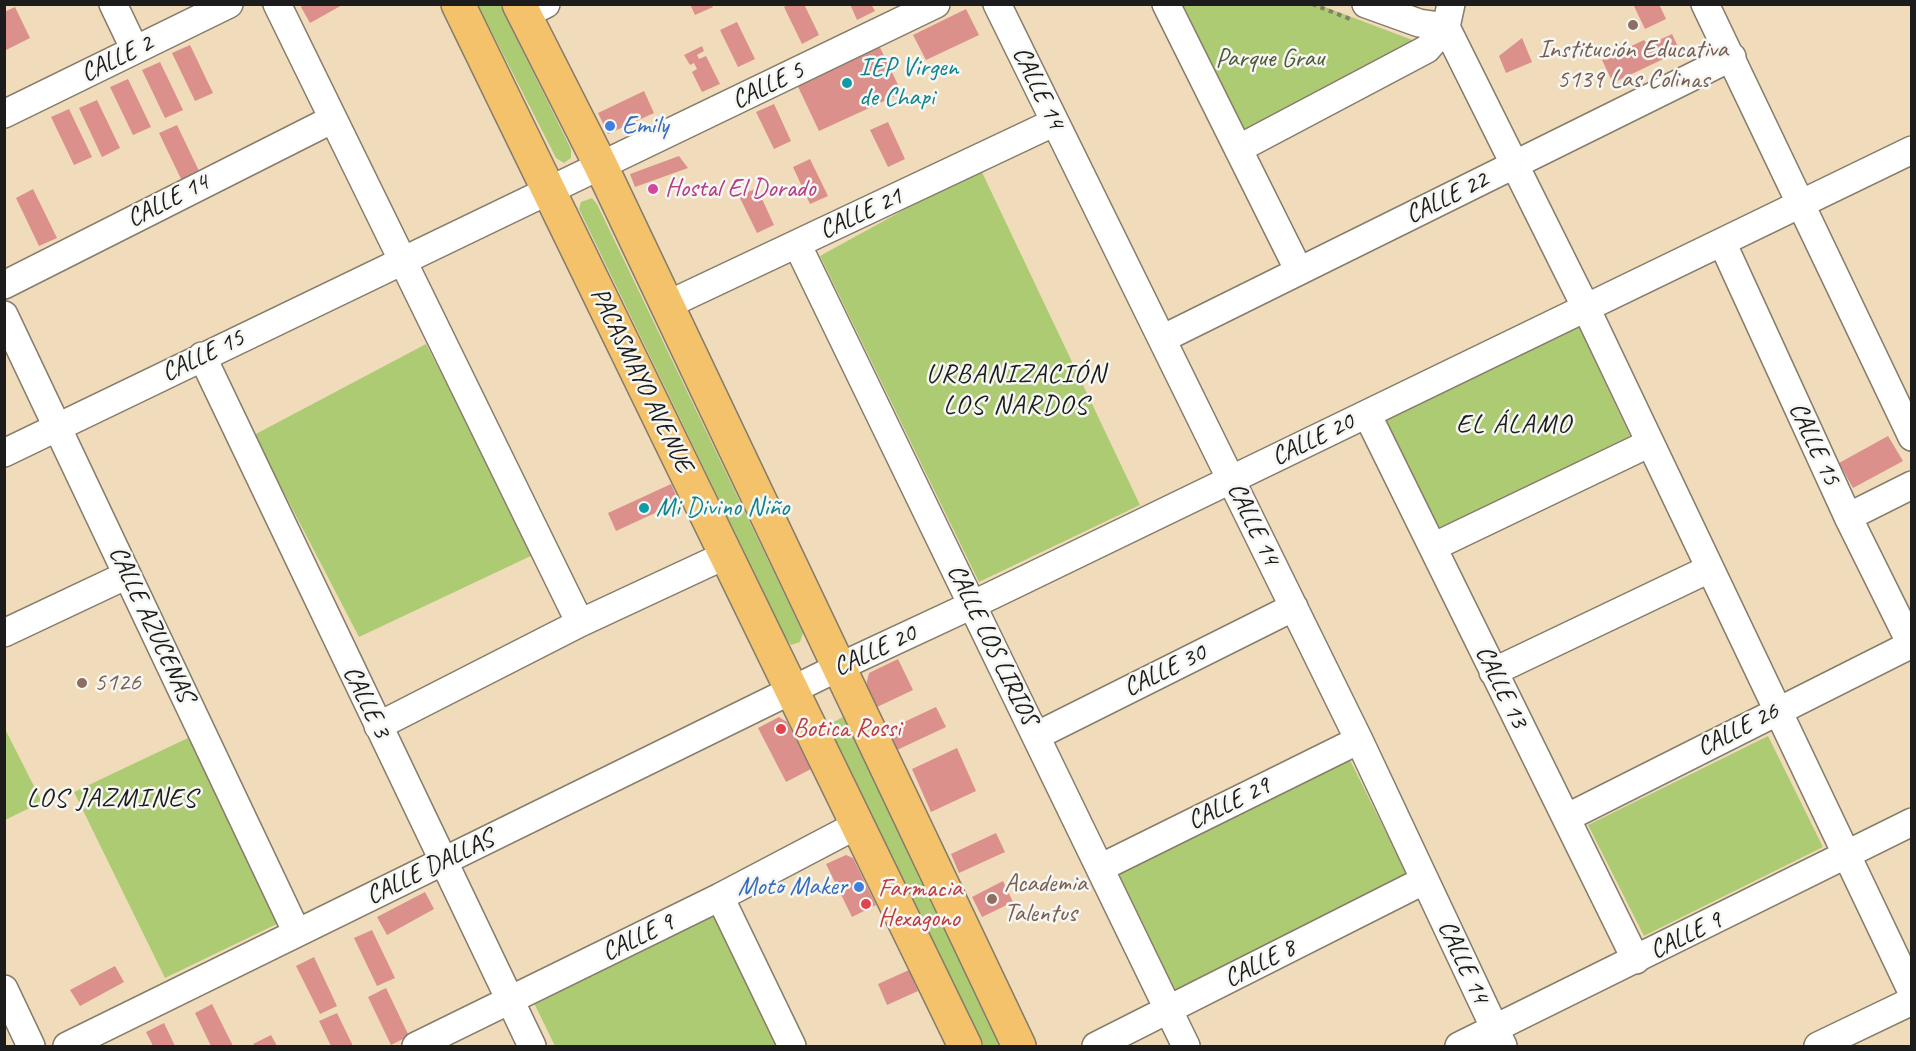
<!DOCTYPE html>
<html>
<head>
<meta charset="utf-8">
<style>
	body { margin:0 }
	#map { position:relative; width:1916px; height:1051px; overflow:hidden; background:#f0dcba; font-family:Caveat,sans-serif }
	canvas { display:block }
	.frame { position:absolute; inset:0; border:6px solid #1c1c1c; pointer-events:none }
</style>
</head>
<body>
<div id="map">
<canvas width="1916" height="1051"></canvas>
<div class="frame"></div>
</div>
<script>
const g = document.querySelector('canvas').getContext('2d');
g.lineJoin = 'round';
function fillPath(path, color) { g.fillStyle = color; g.fill(path, 'evenodd'); }
function stroke(path, color, width, dash) { g.strokeStyle = color; g.lineWidth = width; g.lineCap = dash ? 'butt' : 'round'; g.setLineDash(dash || []); g.stroke(path); }
function write(font, color, halo, rows, align = 'center') {
  g.font = font + ' Caveat,sans-serif'; g.lineWidth = 5; g.setLineDash([]); g.textBaseline = 'middle'; g.strokeStyle = halo; g.fillStyle = color; for (const [text, x, y, turn = 0] of rows) {
    g.save(); g.translate(x, y); g.rotate((+turn || 0) * Math.PI / 180); g.textAlign = isNaN(turn) ? turn : align; if (halo) g.strokeText(text, 0, 0); g.fillText(text, 0, 0); g.restore();
  }
}
fillPath(new Path2D(`
	M478,5H500L571,149V158L564,163L556,158Z
	M1183,5H1320L1423,44L1244,134Z
	M980,168L1140,505L979,582L820,256Z
	M592,198L597,204L803,633L800,642L791,645L786,638L579,209L581,202Z
	M1577,323L1630,436L1438,530L1383,417Z
	M426,344L535,554L359,637L254,435Z
	M845,716L1001,1045L999,1046H984L828,725Z
	M4,727L42,802L5,820H4Z
	M1768,736L1823,847L1644,936L1588,825Z
	M190,737L281,922L165,978L74,792Z
	M1348,756L1408,877L1175,991L1116,871Z
	M716,915L780,1046H555L534,1003Z`), '#adcb72');
fillPath(new Path2D(`
	M305,4H344L310,23L301,7Z
	M690,4H711L713,7L695,15Z
	M789,4H804L819,35L802,44L784,7Z
	M850,4H871L875,11L857,20Z
	M1633,4H1659L1666,19L1645,29Z
	M15,7L30,38L4,51V12Z
	M966,9L979,35L926,60L913,35Z
	M737,22L755,59L738,67L720,30Z
	M1672,34L1680,51L1613,83L1602,60L1644,40L1648,45Z
	M874,35L902,93L819,131L792,74Z
	M1522,38L1532,62L1506,73L1499,56Z
	M190,45L213,93L195,101L172,53Z
	M702,46L704,51L697,55L699,59L706,56L720,84L702,92L692,72L697,69L694,63L690,65L684,55Z
	M160,62L183,110L165,118L142,70Z
	M128,79L151,127L133,135L110,87Z
	M644,91L654,113L608,134L598,113Z
	M97,100L120,148L102,157L79,108Z
	M774,104L791,141L774,149L756,112Z
	M69,109L92,157L74,165L51,117Z
	M888,122L905,159L888,167L870,130Z
	M177,125L200,173L182,181L159,133Z
	M679,156L688,168L635,187L630,174Z
	M810,159L828,196L810,204L793,167Z
	M757,188L774,225L757,233L739,196Z
	M33,189L57,238L39,246L16,198Z
	M1888,436L1903,461L1853,488L1839,463Z
	M671,484L679,502L616,531L608,513Z
	M898,659L913,690L877,707L866,685L869,673Z
	M936,707L946,727L897,750L887,730Z
	M779,717L787,722L811,769L786,782L758,728Z
	M957,748L976,791L931,812L912,769Z
	M996,833L1005,852L959,873L951,854Z
	M846,855L853,858L876,905L852,917L826,864Z
	M1003,881L1013,902L982,917L972,897Z
	M425,892L434,909L387,935L377,917Z
	M372,930L395,978L377,986L354,938Z
	M314,957L337,1006L320,1014L296,966Z
	M115,966L124,982L80,1006L70,990Z
	M909,970L918,991L887,1005L878,984Z
	M386,988L409,1036L391,1045L368,997Z
	M212,1004L233,1046H211L195,1013Z
	M337,1013L353,1046H331L319,1021Z
	M164,1023L175,1046H153L146,1032Z
	M271,1035L277,1046H255L253,1044Z`), '#db908c');
const minor = new Path2D(`
	M113,4L135,50
	M277,4L580,623
	M997,4L1359,740L1503,1046
	M1166,4L1299,271
	M1366,4L1419,23L1446,27
	M1451,4L1446,27L1586,308L1912,992
	M1705,4L1912,437
	M524,15L546,4
	M4,114L229,4
	M1238,149L1427,49L1446,27
	M1722,242L1848,517L1911,644
	M797,244L1186,1046
	M4,285L333,119
	M667,305L1055,122
	M4,315L297,933
	M1162,339L1732,57
	M202,356L532,1046
	M1367,414L1636,960
	M4,453L936,4
	M1848,517L1912,485
	M1433,547L1650,443
	M4,633L127,575
	M1493,672L1709,569
	M378,726L580,623L726,555
	M1036,736L1294,607
	M1566,818L1912,644
	M1100,868L1359,740
	M720,897L792,1046
	M4,989L31,1046
	M67,1046L839,667L972,605L1912,150
	M416,1046L720,897L857,825
	M1096,1046L1425,880
	M1459,1046L1912,822
	M1818,1046L1912,1001`);
const major = new Path2D(`
	M458,4L965,1046
	M519,4L600,164L1019,1046`);
stroke(minor, '#867c6b', 30);
stroke(major, '#867c6b', 36);
stroke(new Path2D(`
	M1312,4L1350,19`), '#867c6b', 4, [4.5, 4.5]);
stroke(minor, '#fff', 27);
stroke(major, '#f4c26a', 33);
for (const [x, y, r, color] of [
	[1633,25,6,"#8d6e63"],
	[847,83,6,"#0f9aa8"],
	[610,126,6,"#3f7fe0"],
	[653,189,6,"#d1479c"],
	[644,508,6,"#0f9aa8"],
	[82,683,6,"#8d6e63"],
	[781,729,6,"#e0444e"],
	[859,887,6,"#3f7fe0"],
	[992,899,6,"#8d6e63"],
	[866,904,6,"#e0444e"]
]) { const dot = new Path2D(); dot.arc(x, y, r, 0, 2 * Math.PI); g.fillStyle = color; g.fill(dot); stroke(dot, '#f6f6f2', 2); }
write('26px', '#785e54', '#f6f6f2', [
	["Institución Educativa",1633,50,"center"],
	["5139 Las Colinas",1633,80,"center"],
	["5126",94,683],
	["Academia",1004,884],
	["Talentus",1004,914]
], 'left');
write('26px', '#1c1c1c', '#f6f6f2', [
	["CALLE 2",117,59,-26],
	["CALLE 5",768,86,-26],
	["CALLE 14",1038,88,64],
	["CALLE 22",1447,198,-26],
	["CALLE 14",168,201,-27],
	["CALLE 21",861,214,-25],
	["CALLE 15",203,356,-26],
	["PACASMAYO AVENUE",641,380,64],
	["CALLE 20",1313,440,-26],
	["CALLE 15",1814,444,65],
	["CALLE 14",1253,524,64],
	["CALLE AZUCENAS",151,624,65],
	["CALLE LOS LIRIOS",992,645,64],
	["CALLE 20",875,651,-25],
	["CALLE 30",1165,671,-26],
	["CALLE 13",1501,687,64],
	["CALLE 3",366,702,64],
	["CALLE 26",1738,730,-27],
	["CALLE 29",1229,804,-26],
	["CALLE DALLAS",430,868,-26],
	["CALLE 9",1686,936,-26],
	["CALLE 9",638,938,-26],
	["CALLE 14",1463,962,65],
	["CALLE 8",1260,964,-27]
]);
write('26px', '#4f593a', '#f6f6f2', [
	["Parque Grau",1270,59]
]);
write('26px', '#0d838f', '#f6f6f2', [
	["IEP Virgen",859,68],
	["de Chapi",859,98],
	["Mi Divino Niño",656,508]
], 'left');
write('26px', '#366cbe', '#f6f6f2', [
	["Emily",622,126],
	["Moto Maker",847,887,"right"]
], 'left');
write('26px', '#b23c85', '#f6f6f2', [
	["Hostal El Dorado",665,189]
], 'left');
write('26px', '#be3a42', '#f6f6f2', [
	["Botica Rossi",793,729],
	["Farmacia",878,889],
	["Hexagono",878,919]
], 'left');
g.letterSpacing = '1.5px';
write('27px', '#1c1c1c', '#f6f6f2', [
	["URBANIZACIÓN",1016,375],
	["LOS NARDOS",1016,406],
	["EL ÁLAMO",1514,425],
	["LOS JAZMINES",112,799]
]);
g.letterSpacing = '0px';
</script>
</body>
</html>
